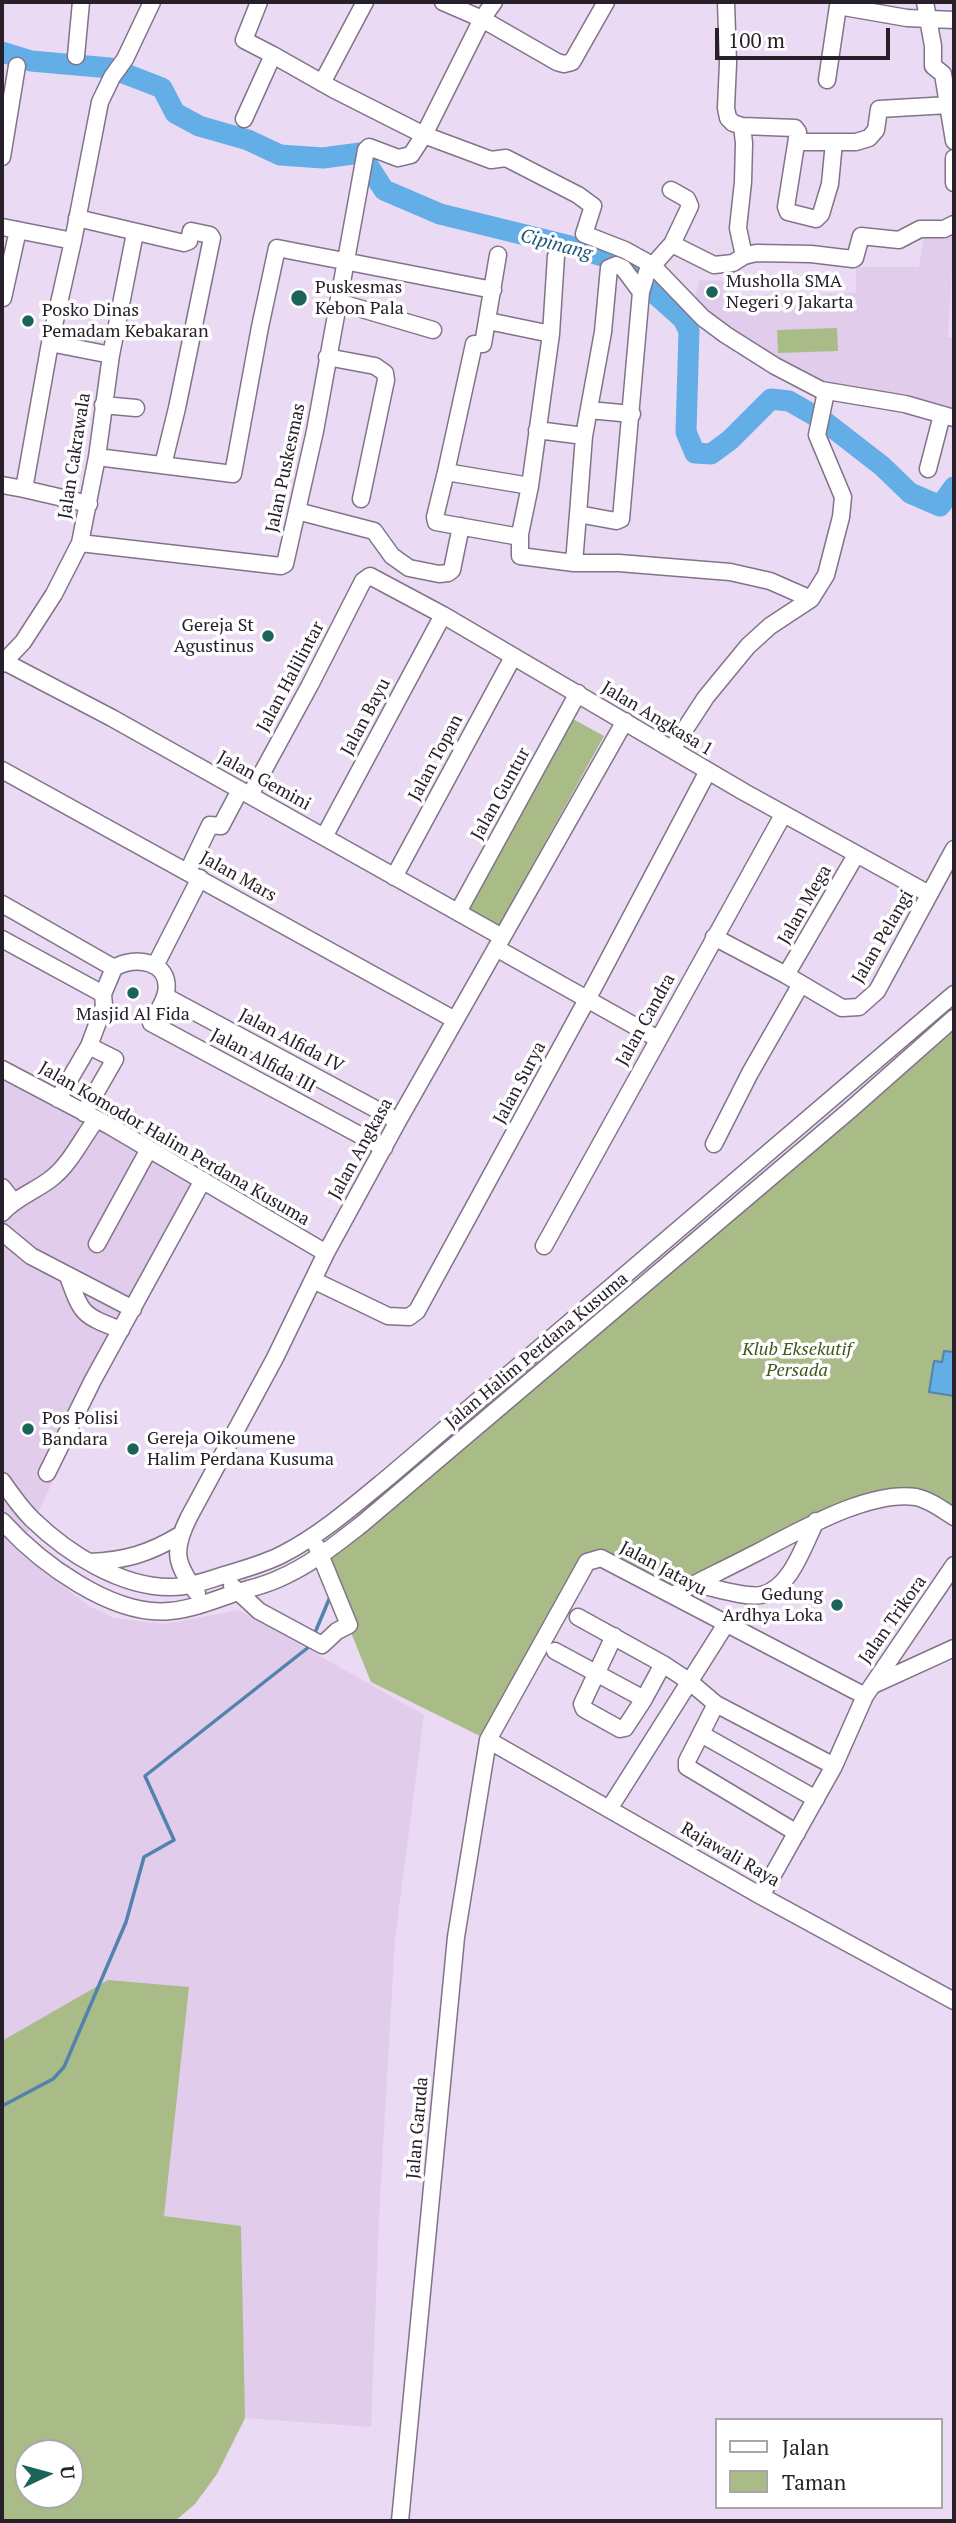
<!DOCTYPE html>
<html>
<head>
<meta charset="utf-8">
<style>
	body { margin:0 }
	#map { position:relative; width:956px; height:2523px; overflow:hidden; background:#ebdaf3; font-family:"PT Serif",serif }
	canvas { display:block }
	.frame { position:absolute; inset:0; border:4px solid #27202a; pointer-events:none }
	.legend { position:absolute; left:715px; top:2418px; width:228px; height:91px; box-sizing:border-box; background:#fff; border:2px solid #a9a6aa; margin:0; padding:9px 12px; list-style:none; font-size:21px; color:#27202a }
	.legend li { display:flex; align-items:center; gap:14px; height:35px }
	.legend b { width:35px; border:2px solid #a9a6aa }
	.north { position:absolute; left:14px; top:2439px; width:70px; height:70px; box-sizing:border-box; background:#fff; border:2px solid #a9a6aa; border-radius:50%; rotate:85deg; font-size:19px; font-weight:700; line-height:28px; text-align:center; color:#27202a }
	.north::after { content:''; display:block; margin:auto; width:24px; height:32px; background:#1a645a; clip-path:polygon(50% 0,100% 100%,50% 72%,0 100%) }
	.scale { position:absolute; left:715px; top:28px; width:175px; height:32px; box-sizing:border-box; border:4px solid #27202a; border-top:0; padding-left:9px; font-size:21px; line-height:24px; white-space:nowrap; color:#27202a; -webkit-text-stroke:5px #fff; paint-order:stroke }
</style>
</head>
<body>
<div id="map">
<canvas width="956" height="2523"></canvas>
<div class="frame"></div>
<ul class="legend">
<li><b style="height:9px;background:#fff"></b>Jalan</li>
<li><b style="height:19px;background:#a9bc87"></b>Taman</li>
</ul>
<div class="north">U</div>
<div class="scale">100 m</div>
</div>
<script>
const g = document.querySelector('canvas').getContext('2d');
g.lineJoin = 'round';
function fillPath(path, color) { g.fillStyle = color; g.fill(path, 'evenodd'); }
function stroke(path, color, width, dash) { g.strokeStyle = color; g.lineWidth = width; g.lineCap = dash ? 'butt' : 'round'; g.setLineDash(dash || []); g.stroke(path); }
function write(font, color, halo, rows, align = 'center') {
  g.font = font + ' "PT Serif",serif'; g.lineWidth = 7; g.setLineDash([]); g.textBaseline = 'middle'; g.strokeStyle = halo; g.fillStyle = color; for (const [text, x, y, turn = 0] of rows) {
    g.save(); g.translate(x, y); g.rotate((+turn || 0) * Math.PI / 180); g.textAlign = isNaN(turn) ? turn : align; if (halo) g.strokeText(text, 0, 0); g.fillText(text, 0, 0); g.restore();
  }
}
fillPath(new Path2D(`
	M924,234H954L948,337H954V413L908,394L830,387L754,349L713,322L695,300L699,280L726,281V296L856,293V267H919Z
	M2,1076L206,1185L135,1310L31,1527L20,1543L72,1593L89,1606L114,1618L165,1624L239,1610L424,1715L395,1939L379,2217L371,2427L245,2418L217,2474L195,2504L175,2521H2ZM28,2453H70V2495H28Z`), '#e2cceb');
fillPath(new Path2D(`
	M837,328L838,351L778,353L777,330Z
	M573,719L604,736L496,931L466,914Z
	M954,1018V1518L918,1498L877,1502L673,1595L592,1559L488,1740L371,1682L320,1556Z
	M108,1980L189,1987L164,2216L241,2226L245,2418L217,2474L195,2504L175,2521H2V2041ZM70,2453V2495H28V2453Z`), '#a9bc87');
const water = new Path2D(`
	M944,1351L954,1352V1396L929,1392L934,1361L942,1362Z`);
fillPath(water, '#63aee6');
stroke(water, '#5183ae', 2);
stroke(new Path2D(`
	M314,1635L330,1597
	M2,2106L53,2079L64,2067L126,1922L144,1857L174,1840L145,1776L310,1646`), '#5183ae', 3.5);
stroke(new Path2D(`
	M2,52L31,61L110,68L162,88L175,113L199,126L248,140L280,155L323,158L360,153L384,190L440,214L570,246L618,261L683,319L689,331L686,432L695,453L711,454L730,440L771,399L789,401L824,421L882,466L910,493L940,506L954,487`), '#63aee6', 21);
const minor = new Path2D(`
	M443,2L482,19L557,62L564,64L572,62L606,2
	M726,2L728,63L726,108L728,118L733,123L742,126L795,128L798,132L786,207L788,212L816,219L821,214L830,184L834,142
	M925,2L933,46V66L943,74L954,141
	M273,55L333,89L424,135L491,160L506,158L578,195L593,206L584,234L625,250L652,265L703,318L726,335L775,366L821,390L905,404L954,418
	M76,56L81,2
	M827,80L838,6L907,18L954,20
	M322,83L365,2
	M244,119L273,55L244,40L259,2
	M742,126L744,143L743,182L738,228L744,256
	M797,142H856L869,138L876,130L879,109L949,105
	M2,157L17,66
	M954,158V183
	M671,190L687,199L690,206L672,244
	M77,218L184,243L189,241L191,231L210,235L212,238L177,408L163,465
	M2,227L73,241
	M498,255L483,344H474L446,472L530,486
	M556,256L551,334L530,486L520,534V556L574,563H619L730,572L770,581L811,599
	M3,298L18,230
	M338,302L433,330
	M488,321L551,334
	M50,343L111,355
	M327,357L375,366L385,373L386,380L361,499
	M103,405L136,408
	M589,410L632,414
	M537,430L584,436
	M97,457L233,474L260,327L277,248L493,290
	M928,469L942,415
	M446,472L435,517L436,522L520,537
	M2,485L24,489
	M89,504L24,489L50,343L73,241L100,102L112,77L125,59L152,2
	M297,511L374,531L392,556L409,568L439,574L448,573L452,570L461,526
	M578,514L584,436L603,332L609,268L616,265L623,268L641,292
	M80,543L281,566L285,564L315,431L366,150L369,147L398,158L411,155L424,135L482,19L494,2
	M574,563L578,514L616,521L621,519L641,292L647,272L670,246L674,245L714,265L733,263L744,256L756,253L811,254L853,259L855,258L861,236L899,240L920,229H944L954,224
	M5,662L112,718L502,937
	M2,664L23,642L54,594L80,543L97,457L111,355L135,233
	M672,749L706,697L748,646L770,626L811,599L826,575L841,517L843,497L817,435L826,392
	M2,770L455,1020
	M250,795L310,685L363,581L370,576L443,615L744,792L929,894
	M324,837L443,615
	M188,871L210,825L221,826L240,790
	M394,877L513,657
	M2,904L114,968
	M458,912L578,693
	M714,937L786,975L842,1008L859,1007L877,991L954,849
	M2,939L103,994
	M496,948L658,1039
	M155,966L200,878
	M786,975L856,855
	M165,996L398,1121
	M2,1069L110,1126L326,1253
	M58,1099L89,1046L104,1006L103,994L114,968C135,955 172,961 166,993C164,1003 156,1014 151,1023L384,1148
	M84,1113L115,1059L89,1046
	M714,1144L750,1073L801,984
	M2,1187L13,1201
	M2,1213C16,1197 36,1191 52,1178C71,1163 82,1138 96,1120
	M2,1232L31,1256L133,1309
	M97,1244L149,1149
	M544,1246L783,815
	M68,1276C82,1315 82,1315 121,1330
	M313,1280L388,1316L409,1317L417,1311L596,983L708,771
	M47,1473L93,1380L203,1180
	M2,1481C11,1494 21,1508 32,1519C67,1553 121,1588 172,1587C192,1587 210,1579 228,1574C247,1568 266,1563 283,1554C322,1534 357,1503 391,1475L954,994
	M2,1521C39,1562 112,1617 170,1611C192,1609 212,1601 232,1594C247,1589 263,1586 278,1579C309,1566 335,1545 362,1524L850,1110L954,1018
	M89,1562C125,1561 150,1553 180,1535
	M695,1584C713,1587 744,1598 761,1595C791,1589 804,1544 816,1521
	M232,1586L259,1611L322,1645L337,1631L349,1625L317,1547
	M197,1593C175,1563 172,1551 189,1517L275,1358L326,1253L398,1121L625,721
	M673,1595C702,1580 731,1566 760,1551C801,1530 869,1490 916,1497C930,1500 943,1510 954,1517
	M578,1617L663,1664L690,1682L716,1704L834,1766
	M614,1636L582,1704L584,1709L620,1729L625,1728L644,1699L663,1664
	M555,1651L644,1699
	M873,1685L954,1648
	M716,1704L687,1761V1767L797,1833
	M701,1734L816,1799
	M488,1740L761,1896L954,2001
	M609,1809L726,1624
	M761,1896L834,1766L865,1696L954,1565
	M400,2521L456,1937L488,1740L587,1562L601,1558L865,1696`);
stroke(minor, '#827389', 19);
stroke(minor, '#fff', 16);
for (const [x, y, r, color] of [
	[712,292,7,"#1a645a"],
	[299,298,9,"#1a645a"],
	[28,321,7,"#1a645a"],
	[268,636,7,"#1a645a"],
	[133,993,7,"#1a645a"],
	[28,1429,7,"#1a645a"],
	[133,1449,7,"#1a645a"],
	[837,1605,7,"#1a645a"]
]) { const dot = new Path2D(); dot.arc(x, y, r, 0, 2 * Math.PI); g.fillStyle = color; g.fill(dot); stroke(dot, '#fff', 2.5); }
write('18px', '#27202a', '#fff', [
	["Musholla SMA",726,282],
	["Negeri 9 Jakarta",726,303],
	["Puskesmas",315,288],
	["Kebon Pala",315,309],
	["Posko Dinas",42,311],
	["Pemadam Kebakaran",42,332],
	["Gereja St",254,626,"right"],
	["Agustinus",254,647,"right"],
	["Masjid Al Fida",133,1015,"center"],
	["Pos Polisi",42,1419],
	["Bandara",42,1440],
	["Gereja Oikoumene",147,1439],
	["Halim Perdana Kusuma",147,1460],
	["Gedung",823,1595,"right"],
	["Ardhya Loka",823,1616,"right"]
], 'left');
write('18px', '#27202a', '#fff', [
	["Jalan Cakrawala",75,456,-81],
	["Jalan Puskesmas",286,468,-78],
	["Jalan Halilintar",291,677,-62],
	["Jalan Bayu",366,717,-62],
	["Jalan Angkasa 1",657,719,31],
	["Jalan Topan",436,758,-62],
	["Jalan Gemini",264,781,29],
	["Jalan Guntur",501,794,-61],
	["Jalan Mars",238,877,29],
	["Jalan Mega",805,905,-60],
	["Jalan Pelangi",883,937,-60],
	["Jalan Candra",646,1020,-61],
	["Jalan Alfida IV",291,1041,28],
	["Jalan Alfida III",263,1061,28],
	["Jalan Surya",520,1083,-62],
	["Jalan Komodor Halim Perdana Kusuma",174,1144,30],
	["Jalan Angkasa",361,1149,-61],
	["Jalan Halim Perdana Kusuma",537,1351,-40],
	["Jalan Jatayu",663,1569,28],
	["Jalan Trikora",893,1620,-55],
	["Rajawali Raya",730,1855,30],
	["Jalan Garuda",418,2128,-85]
]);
write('italic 18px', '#43551c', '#fff', [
	["Klub Eksekutif",797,1350],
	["Persada",797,1371]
]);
write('italic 19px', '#1d547a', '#fff', [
	["Cipinang",556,245,15]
]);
</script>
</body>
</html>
